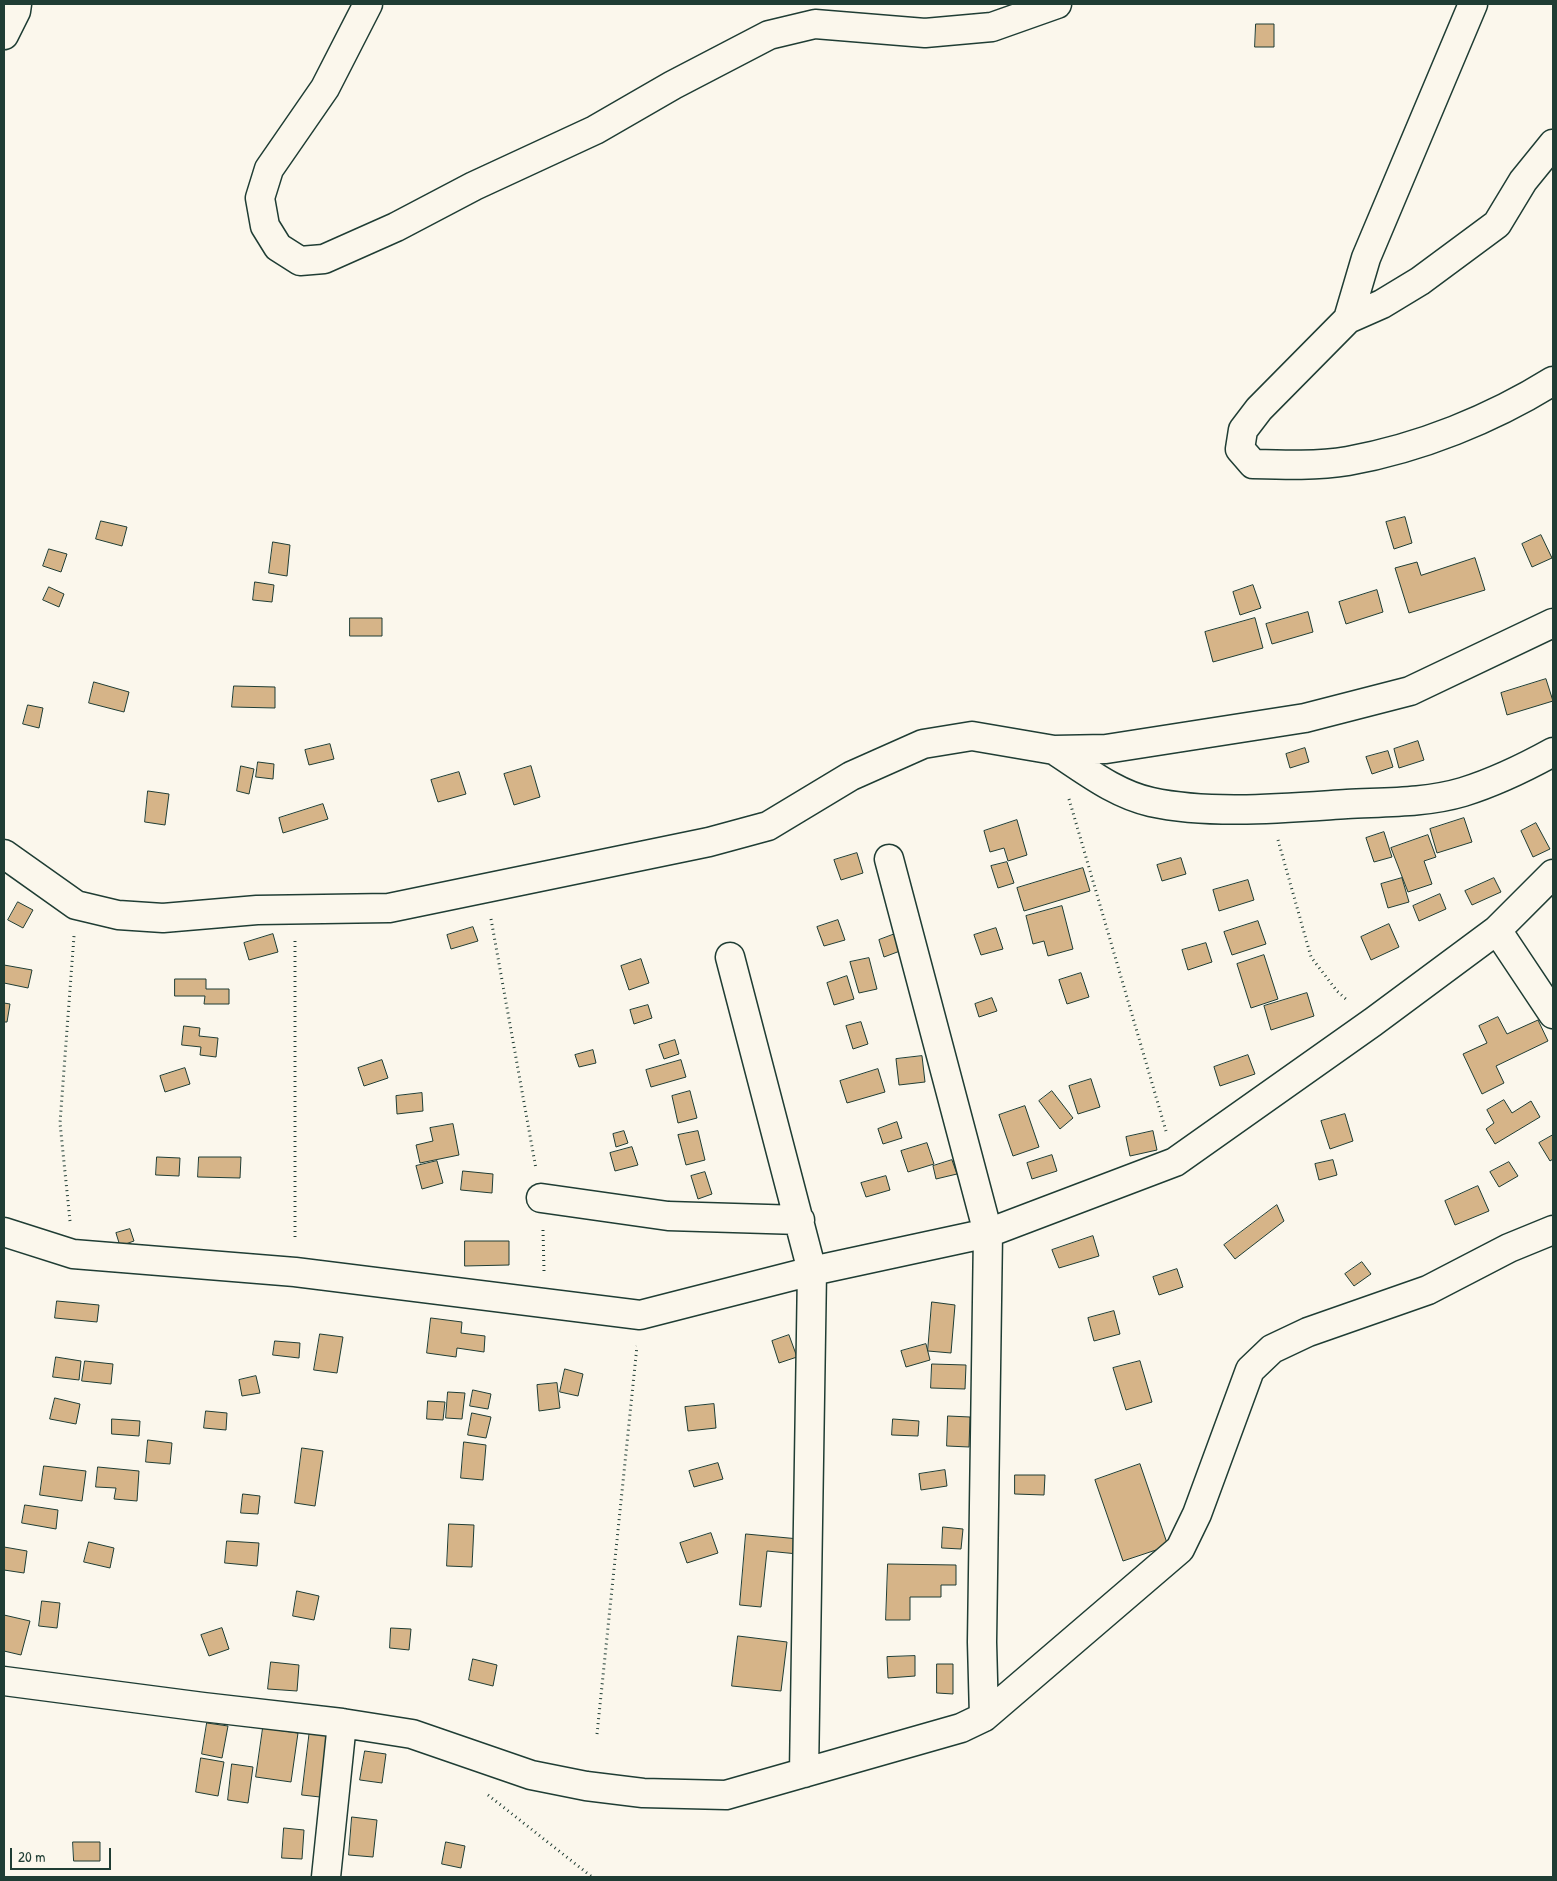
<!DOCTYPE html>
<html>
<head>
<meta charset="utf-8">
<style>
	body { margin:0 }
	#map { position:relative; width:1557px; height:1881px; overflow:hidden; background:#fbf7ec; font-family:"Patrick Hand",sans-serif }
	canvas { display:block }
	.frame { position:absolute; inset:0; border:5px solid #1f3d34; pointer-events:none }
	.scale { position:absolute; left:10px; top:1848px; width:101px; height:22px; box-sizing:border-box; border:2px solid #1f3d34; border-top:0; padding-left:6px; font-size:15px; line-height:18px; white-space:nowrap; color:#1f3d34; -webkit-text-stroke:4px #fbf7ec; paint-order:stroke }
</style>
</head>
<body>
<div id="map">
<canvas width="1557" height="1881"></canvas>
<div class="frame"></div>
<div class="scale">20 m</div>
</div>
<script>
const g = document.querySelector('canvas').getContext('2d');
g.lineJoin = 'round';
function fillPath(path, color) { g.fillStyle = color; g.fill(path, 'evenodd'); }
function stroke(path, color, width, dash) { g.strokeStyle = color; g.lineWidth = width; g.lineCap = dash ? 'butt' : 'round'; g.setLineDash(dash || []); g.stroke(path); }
const building = new Path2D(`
	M1256,24H1274V47H1255Z
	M1405,517L1412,543L1394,549L1386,522Z
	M101,521L127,527L122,546L96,539Z
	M1541,535L1552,558L1532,567L1522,544Z
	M273,542L290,545L287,576L269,573Z
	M49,549L67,554L61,572L43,566Z
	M1475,558L1485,590L1409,613L1395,568L1417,562L1421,575Z
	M255,582L274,585L272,602L253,600Z
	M1253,585L1261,608L1240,615L1233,592Z
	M49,587L64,594L59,607L43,600Z
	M1377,590L1383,612L1346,624L1339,602Z
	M1308,612L1313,632L1272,644L1266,624Z
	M350,618H382V636H350Z
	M1255,618L1263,648L1213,662L1205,632Z
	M1546,679L1553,701L1507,715L1501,693Z
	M94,682L129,692L124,712L89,703Z
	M234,686L275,687V708L232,707Z
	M28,705L43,708L39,728L23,724Z
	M1418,741L1424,760L1399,768L1394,749Z
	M330,744L334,759L309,765L305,750Z
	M1305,748L1309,762L1290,768L1286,754Z
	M1388,751L1393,767L1372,774L1366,757Z
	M258,762L274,764L273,779L256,777Z
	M241,766L254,769L249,794L237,791Z
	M531,766L540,797L514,805L504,774Z
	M459,772L466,794L438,802L431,780Z
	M148,791L169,794L165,825L145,822Z
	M323,804L328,819L283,833L279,818Z
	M1464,818L1472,842L1437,853L1430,829Z
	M1017,820L1027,855L1008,861L1004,848L990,852L984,831Z
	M1536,823L1550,849L1533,857L1521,831Z
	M1384,832L1392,857L1374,862L1366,838Z
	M1428,835L1436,857L1424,861L1432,884L1408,892L1391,848Z
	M857,853L863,873L841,880L834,860Z
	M1181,858L1186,874L1162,881L1157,865Z
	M1007,862L1014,883L998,888L991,866Z
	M1083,868L1090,891L1024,911L1017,888Z
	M1402,878L1409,902L1388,908L1381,884Z
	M1494,878L1501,892L1472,905L1465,891Z
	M1248,880L1254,900L1219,911L1213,890Z
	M1440,894L1446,909L1419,921L1413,906Z
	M18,902L33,910L23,928L8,920Z
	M1062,906L1073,949L1048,956L1044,941L1033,944L1026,916Z
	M838,920L845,940L824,946L817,927Z
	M1258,921L1266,944L1232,955L1224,932Z
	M1389,924L1399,947L1371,960L1361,937Z
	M473,927L478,941L451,949L447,935Z
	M996,928L1003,949L981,955L974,935Z
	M273,934L278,952L249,960L244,943Z
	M895,934L900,951L884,957L879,940Z
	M1206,943L1212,962L1188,970L1182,950Z
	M1264,955L1278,999L1251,1008L1237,964Z
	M869,958L877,989L859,993L850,962Z
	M641,959L649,983L629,990L621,966Z
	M4,965L32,970L28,988L4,983Z
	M1081,973L1089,997L1067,1004L1059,980Z
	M847,976L854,999L834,1005L827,983Z
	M175,979H206V989H229V1004H204L205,996H175Z
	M1307,993L1314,1016L1271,1030L1264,1006Z
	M992,998L997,1011L979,1017L975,1004Z
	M4,1003L10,1004L7,1022H4Z
	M648,1005L652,1018L634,1024L630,1010Z
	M1498,1017L1507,1034L1538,1020L1548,1041L1496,1066L1504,1083L1482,1094L1463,1054L1487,1043L1479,1026Z
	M861,1022L868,1044L853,1049L846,1026Z
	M184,1026L200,1028L199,1036L218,1038L216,1057L200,1055L201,1047L182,1045Z
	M675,1040L679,1054L664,1059L659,1045Z
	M593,1050L596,1063L579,1067L575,1055Z
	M1248,1055L1255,1074L1220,1086L1214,1067Z
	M922,1056L925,1082L899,1085L896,1059Z
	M382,1060L388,1078L364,1086L358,1068Z
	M681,1060L686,1077L651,1087L646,1070Z
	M185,1068L190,1084L165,1092L160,1076Z
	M878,1069L885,1092L847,1103L840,1081Z
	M1091,1079L1100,1107L1078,1114L1069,1086Z
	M690,1091L697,1118L678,1123L672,1096Z
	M1052,1091L1073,1118L1060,1129L1039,1101Z
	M422,1093L423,1111L397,1114L396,1096Z
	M1504,1100L1512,1113L1531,1101L1540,1117L1495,1144L1486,1129L1494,1123L1487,1110Z
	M1025,1106L1039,1147L1013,1156L999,1115Z
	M1345,1114L1353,1141L1330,1149L1321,1121Z
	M897,1122L902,1138L883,1144L878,1129Z
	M453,1124L459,1155L420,1163L416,1145L433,1141L430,1128Z
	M624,1131L628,1143L616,1147L613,1134Z
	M698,1131L705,1160L686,1165L678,1135Z
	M1153,1131L1157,1150L1130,1156L1126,1137Z
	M1553,1135V1159L1550,1161L1539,1143Z
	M927,1143L934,1164L908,1172L901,1151Z
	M632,1147L638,1165L615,1171L610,1153Z
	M1052,1155L1057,1171L1032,1179L1027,1163Z
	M157,1157L180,1158L179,1176L156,1175Z
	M199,1157H241L240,1178L198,1177Z
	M952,1160L957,1174L936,1179L933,1166Z
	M1333,1160L1337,1175L1319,1180L1315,1164Z
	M437,1161L443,1183L422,1189L416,1166Z
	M1509,1162L1518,1176L1499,1187L1490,1172Z
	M463,1171L493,1174L492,1193L461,1190Z
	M705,1172L712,1194L698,1199L691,1176Z
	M886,1176L890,1190L866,1197L861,1183Z
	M1478,1186L1489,1211L1455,1225L1445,1201Z
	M1277,1205L1284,1221L1235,1259L1224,1245Z
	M130,1229L134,1241L120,1246L116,1233Z
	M1093,1236L1099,1256L1059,1268L1052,1250Z
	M465,1241H509V1265L465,1266Z
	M1362,1262L1371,1274L1354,1286L1345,1274Z
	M1177,1269L1183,1287L1159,1295L1153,1277Z
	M57,1301L99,1305L97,1322L55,1318Z
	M932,1302L955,1305L951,1353L928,1351Z
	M1114,1311L1120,1334L1094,1341L1088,1318Z
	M431,1318L462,1322L461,1333L485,1336L484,1352L457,1348L456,1357L427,1353Z
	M320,1334L343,1337L337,1373L314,1370Z
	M789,1335L797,1357L779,1363L772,1341Z
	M275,1341L300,1343L299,1358L273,1355Z
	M926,1344L930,1360L906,1367L901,1351Z
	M56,1357L81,1361L79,1380L53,1377Z
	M85,1361L113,1364L111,1384L82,1381Z
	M1140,1361L1152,1402L1126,1410L1113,1368Z
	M932,1364L966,1365L965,1389L931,1388Z
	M565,1369L583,1374L578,1396L560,1392Z
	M256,1376L260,1393L242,1396L239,1380Z
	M557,1383L560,1408L539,1411L537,1385Z
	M473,1390L491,1394L488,1409L470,1406Z
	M448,1392L465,1393L462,1419L446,1418Z
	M55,1398L80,1404L76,1424L50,1419Z
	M428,1401L445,1402L443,1420L427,1419Z
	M714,1404L716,1428L688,1431L685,1407Z
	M206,1411L227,1413L226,1430L204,1428Z
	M472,1413L491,1417L486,1438L468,1435Z
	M948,1416L970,1417L969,1447L947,1446Z
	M112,1419L140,1421L139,1436L112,1434Z
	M893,1419L919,1421L918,1436L892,1435Z
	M148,1440L172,1443L170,1464L146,1462Z
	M464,1442L486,1445L483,1480L461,1478Z
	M302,1448L323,1451L315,1506L295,1503Z
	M718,1463L723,1479L694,1487L689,1471Z
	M1140,1464L1168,1546L1123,1561L1095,1480Z
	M44,1466L86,1471L82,1501L40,1495Z
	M98,1467L139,1471L137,1501L114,1499L116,1488L96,1487Z
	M945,1470L947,1486L921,1490L919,1474Z
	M1015,1475H1045L1044,1495L1015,1494Z
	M243,1494L260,1496L258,1514L241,1513Z
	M25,1505L58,1510L56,1529L22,1523Z
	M449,1524L474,1525L472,1567L447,1566Z
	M943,1527L963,1529L961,1549L942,1548Z
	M711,1533L718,1553L687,1563L680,1543Z
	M746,1534L799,1539L798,1554L767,1551L761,1607L740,1605Z
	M227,1541L259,1543L257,1566L225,1563Z
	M89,1542L114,1548L110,1568L84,1562Z
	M4,1547L27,1551L24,1573L4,1570Z
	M888,1564L956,1565V1585H941V1597H910V1620H886Z
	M297,1591L319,1596L314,1620L293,1616Z
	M42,1601L60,1603L57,1628L39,1626Z
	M4,1615L30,1621L21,1655L4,1651Z
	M222,1628L229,1649L209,1656L201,1635Z
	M391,1628L411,1629L409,1650L390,1648Z
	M738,1636L787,1642L781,1691L732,1686Z
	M915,1656V1676L888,1678L887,1657Z
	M473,1659L497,1665L493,1686L469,1680Z
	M271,1662L299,1665L297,1691L268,1689Z
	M937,1664H953V1694L937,1693Z
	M207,1723L228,1726L222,1758L202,1754Z
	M263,1728L298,1733L291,1782L256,1777Z
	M310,1729L337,1732L329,1798L302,1795Z
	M365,1751L386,1754L382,1783L360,1780Z
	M201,1758L224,1762L218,1796L196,1792Z
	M232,1764L253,1767L248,1803L228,1800Z
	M352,1817L377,1820L373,1857L349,1855Z
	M284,1828L304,1830L302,1859L282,1858Z
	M73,1842H100V1861H74Z
	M446,1842L465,1846L461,1868L442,1864Z`);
fillPath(building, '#d6b488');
stroke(building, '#1f3d34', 1);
const street = new Path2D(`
	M368,4L325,88L269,169L260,198L265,226L278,247L300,261L324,259L396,227L474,186L595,130L673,85L769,35L815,24L925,33L992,27L1057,4
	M1473,4L1366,258L1348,319L1259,409L1243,430L1240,449L1253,464C1285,465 1318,466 1348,461C1420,448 1492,419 1553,381
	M4,35L16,11L17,4
	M1348,319L1382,304L1420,281L1497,224L1523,181L1553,144
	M1054,750C1085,770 1115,794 1151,802C1210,815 1286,808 1347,804C1385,802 1426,803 1463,792C1495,782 1524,768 1553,752
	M4,854L76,905L118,915L163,918L257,910L389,908L709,842L768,826L851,776L923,744L972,736L1054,750L1106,749L1305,718L1410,691L1553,623
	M889,859L988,1233L982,1642L984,1717
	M1497,930L1553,1014
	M730,957L812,1271L804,1773
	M541,1198L668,1216L800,1220
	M4,1232L73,1254L295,1272L640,1315L812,1271L988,1233L1175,1162L1373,1022L1497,930L1553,874
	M4,1681L203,1707L342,1723L412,1734L531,1775L586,1786L643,1793L726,1795L961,1728L984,1717L1180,1549L1197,1514L1250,1370L1272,1349L1308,1332L1428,1290L1509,1248L1553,1230
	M326,1877L342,1723`);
stroke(street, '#1f3d34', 31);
stroke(new Path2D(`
	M1069,799L1166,1131
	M1278,840L1311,957L1337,991L1348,1001
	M491,919L536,1169
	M295,941V1240
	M70,1221L60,1123L74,936
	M543,1230L544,1271
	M597,1734L637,1346
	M488,1795L592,1877`), '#1f3d34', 3, [1, 4]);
stroke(street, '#fbf7ec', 28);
</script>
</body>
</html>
